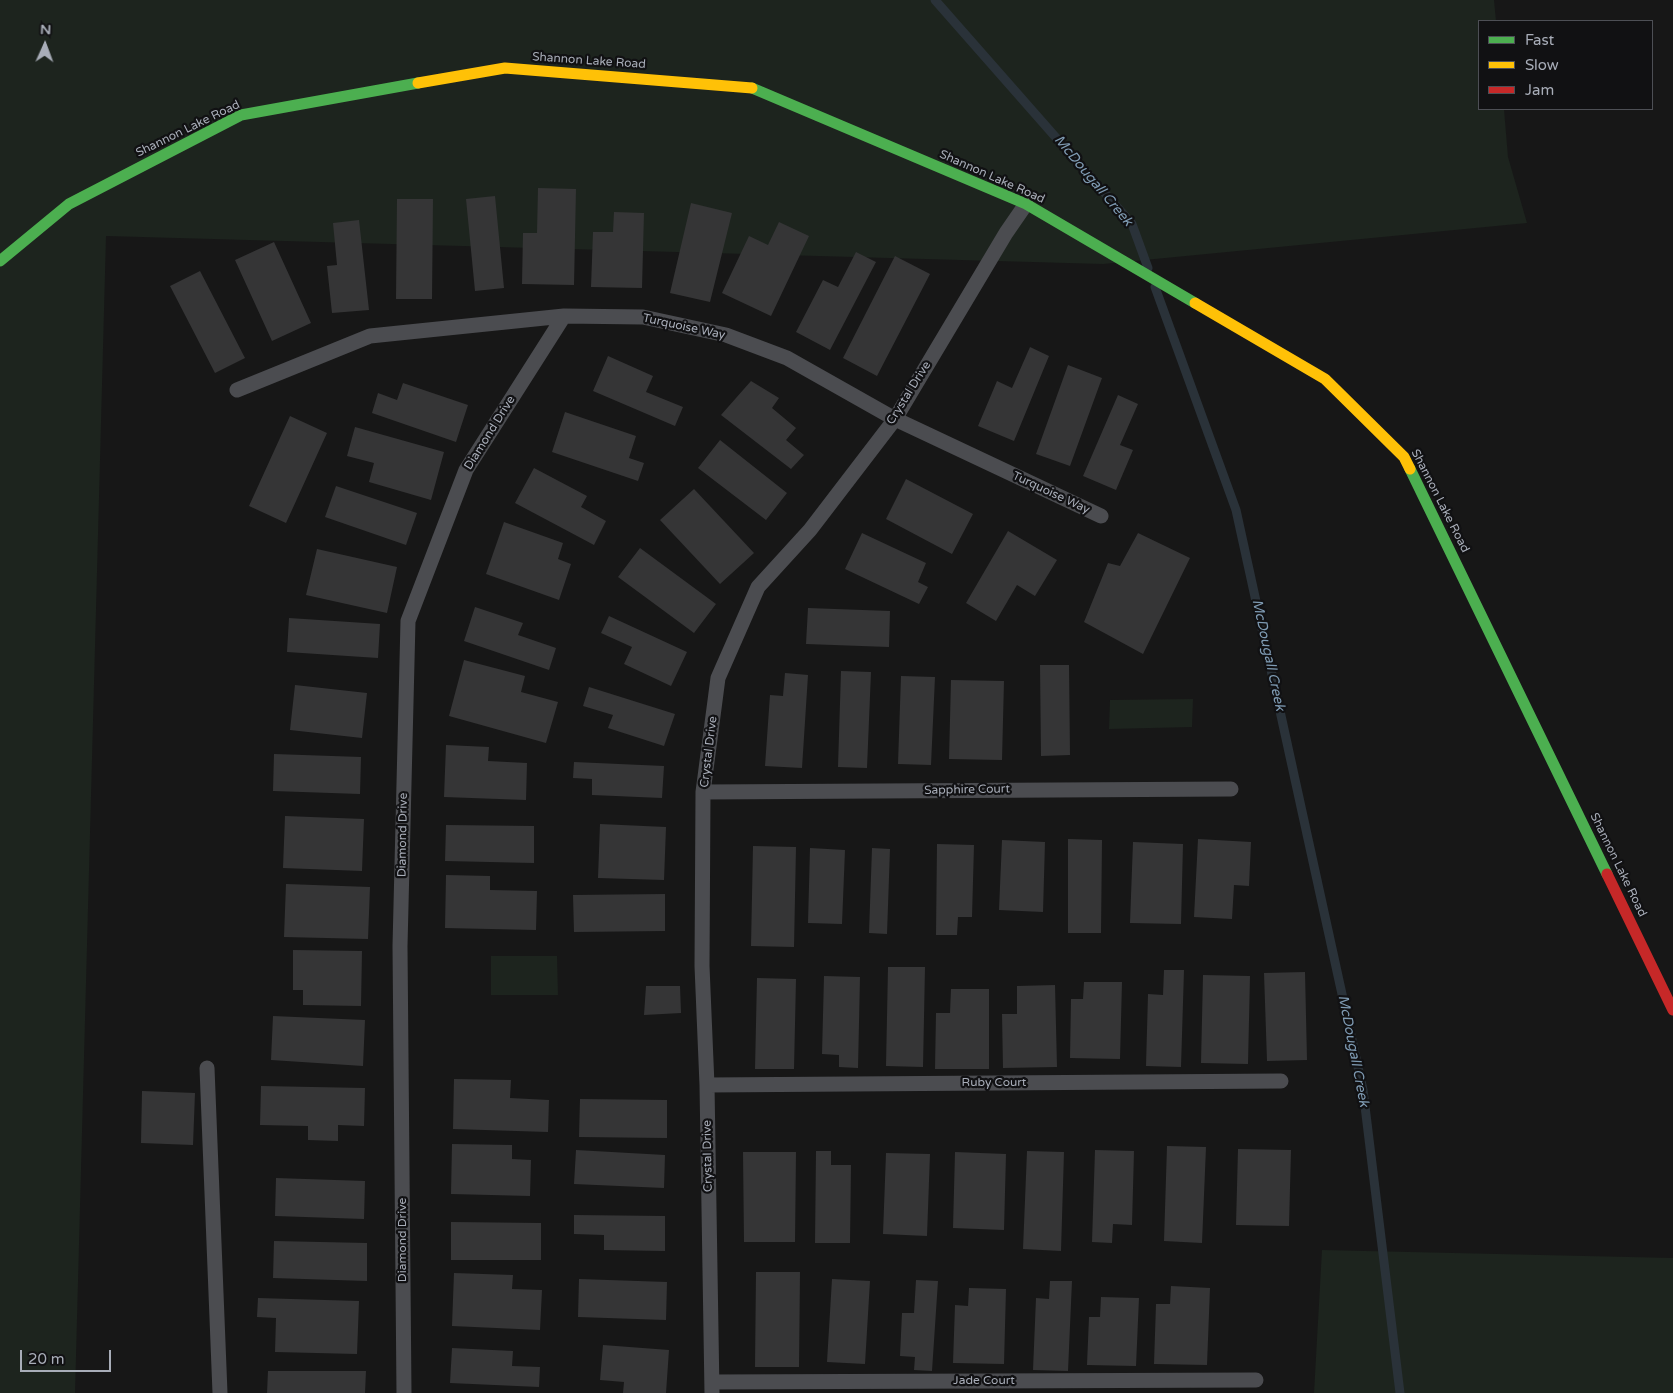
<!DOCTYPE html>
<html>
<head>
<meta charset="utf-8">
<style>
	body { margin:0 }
	#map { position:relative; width:1673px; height:1393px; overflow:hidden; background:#171717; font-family:"Varela Round",sans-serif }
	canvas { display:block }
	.legend { position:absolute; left:1478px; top:20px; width:175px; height:90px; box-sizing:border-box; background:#111113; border:1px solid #4d4f55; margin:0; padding:6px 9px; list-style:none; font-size:15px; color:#a8adb8 }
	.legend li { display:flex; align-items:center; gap:10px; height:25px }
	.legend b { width:25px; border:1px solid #4d4f55 }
	.north { position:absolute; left:20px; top:20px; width:50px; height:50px; -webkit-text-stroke:4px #111113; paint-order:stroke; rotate:2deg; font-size:14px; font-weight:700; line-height:20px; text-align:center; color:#a8adb8 }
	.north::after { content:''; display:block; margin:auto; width:18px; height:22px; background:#a8adb8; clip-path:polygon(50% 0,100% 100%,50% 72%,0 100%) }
	.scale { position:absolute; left:20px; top:1350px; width:91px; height:22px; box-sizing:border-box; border:2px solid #a8adb8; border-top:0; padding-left:6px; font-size:15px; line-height:18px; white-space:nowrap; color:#a8adb8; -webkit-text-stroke:4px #111113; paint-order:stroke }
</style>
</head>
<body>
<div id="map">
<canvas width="1673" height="1393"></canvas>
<ul class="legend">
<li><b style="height:6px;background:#4caf50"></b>Fast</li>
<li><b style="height:6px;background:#ffc107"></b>Slow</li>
<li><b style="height:6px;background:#c62828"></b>Jam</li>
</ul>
<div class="north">N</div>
<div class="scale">20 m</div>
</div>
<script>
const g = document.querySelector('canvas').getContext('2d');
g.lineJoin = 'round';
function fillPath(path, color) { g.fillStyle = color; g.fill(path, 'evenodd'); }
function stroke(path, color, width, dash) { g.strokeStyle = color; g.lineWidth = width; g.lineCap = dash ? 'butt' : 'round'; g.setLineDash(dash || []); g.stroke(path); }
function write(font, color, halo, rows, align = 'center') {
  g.font = font + ' "Varela Round",sans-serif'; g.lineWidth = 4.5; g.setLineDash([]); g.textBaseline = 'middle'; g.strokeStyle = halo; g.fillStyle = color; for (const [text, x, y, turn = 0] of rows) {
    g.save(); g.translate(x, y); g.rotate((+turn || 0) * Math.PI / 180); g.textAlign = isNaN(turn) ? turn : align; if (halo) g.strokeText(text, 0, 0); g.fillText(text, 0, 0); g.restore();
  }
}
fillPath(new Path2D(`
	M0,0H1494L1496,21H1479V109H1504L1508,157L1527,223L1103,264L106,236L75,1393H0Z
	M1193,699L1192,727L1109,729L1110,700Z
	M491,956H557L558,995H491Z
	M1322,1250L1673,1258V1393H1314Z`), '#1d241e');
stroke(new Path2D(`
	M935,0L1132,224L1148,268
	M1155,287L1236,510L1363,1090L1400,1393`), '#2a3239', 9);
fillPath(new Path2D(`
	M538,188L576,189L574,285L522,284L523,233H537Z
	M495,196L504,288L475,291L466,199Z
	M397,199H433L432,299H396Z
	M691,203L732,213L710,302L670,293Z
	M614,212L644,213L642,288L591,287L593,232H613Z
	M359,220L369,310L332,313L327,266L337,265L333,223Z
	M779,222L809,236L771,316L722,293L749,236L768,245Z
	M274,242L311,323L272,341L235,260Z
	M856,252L876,262L830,350L796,332L823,280L838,287Z
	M895,256L930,274L877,376L843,358Z
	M200,271L245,358L215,373L170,286Z
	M1030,347L1049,356L1014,441L978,426L997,381L1012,388Z
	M608,356L653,376L646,392L683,407L675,426L593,391Z
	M1068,365L1102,378L1070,466L1036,454Z
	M751,381L779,398L772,408L796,428L786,440L804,455L791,469L721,415Z
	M403,383L468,405L456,442L372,413L378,393L397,400Z
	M1118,395L1138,404L1120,445L1133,450L1116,490L1083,476Z
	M565,412L636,436L629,458L644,463L638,481L552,452Z
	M290,416L327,433L286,523L249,506Z
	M355,427L444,452L431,500L369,482L374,463L347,456Z
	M720,440L787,493L766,520L698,468Z
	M534,468L587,496L581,507L606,521L594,545L515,503Z
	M906,479L973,514L952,554L886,519Z
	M336,486L417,513L406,545L325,517Z
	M694,489L754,553L720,584L660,520Z
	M504,522L563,543L558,559L571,564L559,600L486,574Z
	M1008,531L1057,560L1035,596L1017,585L996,621L966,603Z
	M862,533L926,563L918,582L928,587L919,604L845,569Z
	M1138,533L1190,558L1143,654L1084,622L1108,563L1120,566Z
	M640,548L716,604L694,633L618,577Z
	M317,549L397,567L387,613L306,595Z
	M475,607L523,623L518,635L556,648L549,670L464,641Z
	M808,608L890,611L889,647L806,644Z
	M609,616L687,652L671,686L624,664L632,647L601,633Z
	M289,618L380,624L378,658L287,652Z
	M464,660L525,676L521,692L558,702L546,743L449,716Z
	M1040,665H1069L1070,755L1041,756Z
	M841,671L871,672L867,768L838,767Z
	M785,673L808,675L802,768L765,766L770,695L783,696Z
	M901,676L935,677L931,765L898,764Z
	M951,680L1004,681L1002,760L949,759Z
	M295,685L367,693L362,738L290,730Z
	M589,687L675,714L664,746L608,728L613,715L583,706Z
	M446,745L489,747L488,761L527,763L526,800L444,797Z
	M274,754L361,757L360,794L273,791Z
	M574,762L664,766L662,798L592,795V779L573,778Z
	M285,816L364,819L362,871L283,868Z
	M600,824L666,827L664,880L598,878Z
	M446,825L534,826V863L445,861Z
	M1068,839L1102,840L1101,933H1068Z
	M1198,839L1251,842L1249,886L1234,885L1232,919L1194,917Z
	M1002,840L1045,842L1043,912L999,910Z
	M1133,842L1183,844L1181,924L1130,923Z
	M937,844L974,845L972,917H958L957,935H936Z
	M753,846L796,847L794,947L751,946Z
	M810,848L845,850L842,924L808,923Z
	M872,848L890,849L887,934L869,933Z
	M446,875L490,876V890L537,891L536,930L445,928Z
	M286,884L370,887L368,939L284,937Z
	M665,894V931L574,932L573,895Z
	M293,950L362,951L361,1006L303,1005V990H293Z
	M888,967H925L923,1067L886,1066Z
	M1164,970H1184L1181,1067L1146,1066L1148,994L1163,995Z
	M1305,972L1307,1060L1267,1061L1264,973Z
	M1203,975L1250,976L1248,1064L1201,1063Z
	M824,976L860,977L858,1068L839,1067V1055L822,1054Z
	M757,978L796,979L794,1069H755Z
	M1084,982H1122L1120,1059L1070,1058L1071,999H1083Z
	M1055,985L1057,1067L1003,1068L1002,1014H1017V986Z
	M646,986H680L681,1013L644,1015Z
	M951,989H989V1069H935L936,1013H950Z
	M273,1016L365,1020L363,1066L271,1060Z
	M454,1079L511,1080L510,1098L549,1100L548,1132L453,1129Z
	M261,1086L365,1088L364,1126L338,1125V1141L308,1140V1126L260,1125Z
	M142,1091L195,1093L193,1145L141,1143Z
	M580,1099L667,1100V1138L579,1137Z
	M452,1144L512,1145V1159L531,1160L530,1196L451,1194Z
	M1167,1146L1206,1147L1202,1243L1164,1241Z
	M1238,1149L1291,1150L1289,1226L1236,1225Z
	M576,1150L665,1155L664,1188L574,1184Z
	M1095,1150L1134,1151L1132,1225L1113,1224L1112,1243L1092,1242Z
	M816,1151H831V1165H851L850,1243H815Z
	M1027,1151L1064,1152L1061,1251L1023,1249Z
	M743,1152H796L795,1242H744Z
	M955,1152L1006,1154L1004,1230L953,1228Z
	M886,1153L930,1154L927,1236L883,1234Z
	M276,1178L365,1181L364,1219L275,1216Z
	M574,1215L665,1216V1251L604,1250V1235L574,1234Z
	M451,1222L541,1223V1260H451Z
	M274,1241L367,1243V1281L273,1278Z
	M756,1272H800L799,1367H755Z
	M454,1273L513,1275L512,1289L542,1290L540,1330L452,1326Z
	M579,1279L667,1282L666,1320L578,1317Z
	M832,1279L870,1281L865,1364L827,1362Z
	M916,1280L938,1281L932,1371L914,1370L915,1357L900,1356L902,1313H914Z
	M1050,1281H1072L1068,1371L1033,1370L1036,1298L1049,1299Z
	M1171,1286L1210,1288L1207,1365L1154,1364L1156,1304H1170Z
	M969,1288L1006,1289L1004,1364L953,1363L955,1305L968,1306Z
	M1101,1297L1139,1298L1136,1366L1087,1365L1089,1317H1100Z
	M258,1298L359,1301L357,1354L275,1352L276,1318L257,1317Z
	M603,1345L669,1350L666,1393H623L624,1382L600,1380Z
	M452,1348L513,1351L512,1366L540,1367L539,1387L450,1383Z
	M268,1371H366L365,1393H267Z`), '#353536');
stroke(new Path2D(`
	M237,390L370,336L564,316L643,317L726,335L787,358L895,419L1101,516
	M703,792L1231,789
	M207,1068L220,1393
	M707,1085L1281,1081
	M712,1382L1256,1380
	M404,1393L400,946L408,621L466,470L564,316
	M712,1393L707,1085L702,966L703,792L718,678L758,587L810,530L895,419L1006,233L1026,204`), '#4b4c50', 15);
stroke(new Path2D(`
	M752,88L1026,204L1195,303
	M0,261L69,204L241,115L418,83
	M1410,469L1607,874`), '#4caf50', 11);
stroke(new Path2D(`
	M418,83L505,68L752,88
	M1195,303L1325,379L1404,457L1410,469`), '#ffc107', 11);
stroke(new Path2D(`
	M1607,874L1673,1010`), '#c62828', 11);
write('12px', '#a8adb8', '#111113', [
	["Shannon Lake Road",589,61,4],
	["Shannon Lake Road",188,129,-26],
	["Shannon Lake Road",992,177,24],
	["Turquoise Way",684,327,12],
	["Crystal Drive",909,393,-58],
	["Diamond Drive",490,433,-58],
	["Turquoise Way",1051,493,25],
	["Shannon Lake Road",1440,501,63],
	["Crystal Drive",709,752,-83],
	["Sapphire Court",967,790,-1],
	["Diamond Drive",403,835,-89],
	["Shannon Lake Road",1618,865,64],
	["Ruby Court",994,1083],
	["Crystal Drive",708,1156,-91],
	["Diamond Drive",403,1240,-90],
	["Jade Court",984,1381]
]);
write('italic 14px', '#7f9bb3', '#111113', [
	["McDougall Creek",1093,181,50],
	["McDougall Creek",1268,655,78],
	["McDougall Creek",1353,1051,79]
]);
</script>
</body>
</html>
